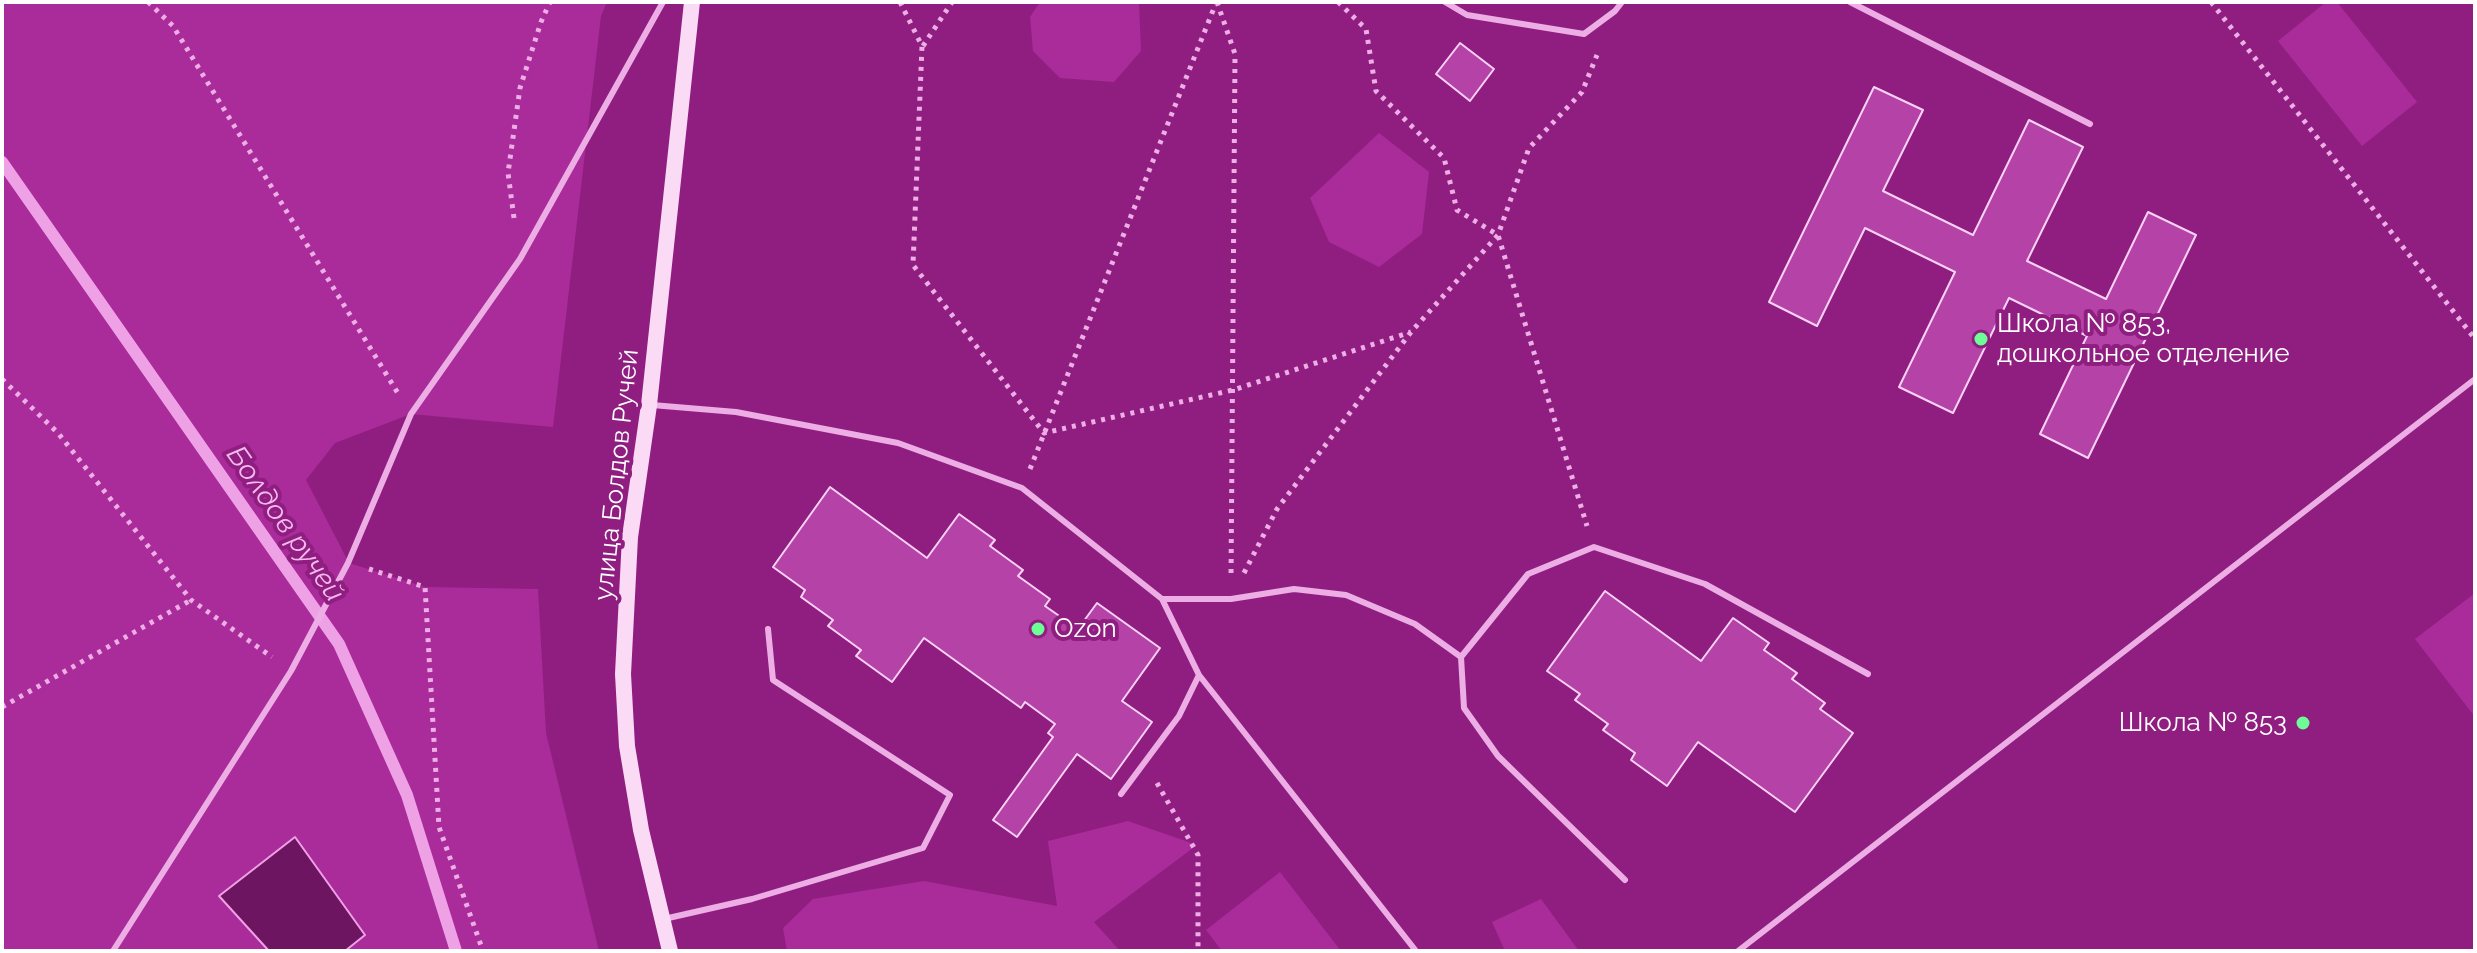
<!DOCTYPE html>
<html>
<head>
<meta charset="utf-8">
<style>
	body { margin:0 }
	#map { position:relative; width:2477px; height:953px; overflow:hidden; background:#901e80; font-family:Raleway,sans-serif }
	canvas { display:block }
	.frame { position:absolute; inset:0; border:4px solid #fff; pointer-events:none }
</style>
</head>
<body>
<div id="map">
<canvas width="2477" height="953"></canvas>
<div class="frame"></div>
</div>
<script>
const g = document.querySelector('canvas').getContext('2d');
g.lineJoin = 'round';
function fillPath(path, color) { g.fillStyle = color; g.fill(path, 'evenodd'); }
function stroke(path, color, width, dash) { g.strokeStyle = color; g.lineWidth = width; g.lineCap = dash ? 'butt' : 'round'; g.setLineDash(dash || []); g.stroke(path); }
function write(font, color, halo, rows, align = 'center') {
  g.font = font + ' Raleway,sans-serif'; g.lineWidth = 8; g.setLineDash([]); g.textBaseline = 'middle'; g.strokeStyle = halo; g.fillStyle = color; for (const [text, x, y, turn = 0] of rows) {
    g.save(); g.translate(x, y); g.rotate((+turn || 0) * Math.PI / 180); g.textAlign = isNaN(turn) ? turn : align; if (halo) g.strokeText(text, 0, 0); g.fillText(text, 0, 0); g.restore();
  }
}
fillPath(new Path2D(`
	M2,2H607L601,16L553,427L411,414L335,443L306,480L349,563L425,587L538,589L546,733L599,951H2Z
	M1040,2H1139L1141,51L1114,82L1060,78L1033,51L1030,17Z
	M2326,2H2337L2417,102L2362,146L2278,41Z
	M1379,133L1429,172L1422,234L1379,267L1329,242L1310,198Z
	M2475,593V717L2415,639Z
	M1128,821L1197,845L1094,922L1120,951H787L783,928L813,899L924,881L1057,906L1048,841Z
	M1280,872L1341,951H1222L1206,930Z
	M1541,899L1579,951H1505L1492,922Z`), '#aa2b9a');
const water = new Path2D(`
	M295,837L365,935L345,951H269L219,896Z`);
fillPath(water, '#6e1561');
stroke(water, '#efa1e6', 2);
stroke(new Path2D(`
	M2,162L339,644L407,795L456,951`), '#efa1e6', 12);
const building = new Path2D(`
	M1460,43L1494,69L1470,101L1436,74Z
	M1874,87L1923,110L1883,191L1973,235L2029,120L2083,147L2027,261L2106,299L2148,212L2196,235L2088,458L2040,434L2087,336L2009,298L1953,413L1899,387L1955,272L1865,228L1817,326L1769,302Z
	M830,487L927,558L959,514L995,540L990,546L1023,570L1018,576L1050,599L1045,606L1078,629L1097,603L1160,648L1122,701L1152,722L1111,779L1077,754L1017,837L993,820L1053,737L1048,733L1055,724L1025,702L1021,708L924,638L892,682L856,656L861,650L828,626L833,620L801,597L805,590L773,567Z
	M1605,591L1701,661L1733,618L1769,643L1764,650L1797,673L1792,679L1825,703L1820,709L1853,733L1795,812L1698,742L1667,786L1631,760L1635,753L1603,730L1608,724L1575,700L1580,694L1547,671Z`);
fillPath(building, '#b543a7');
stroke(building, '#f9d3f5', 2);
stroke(new Path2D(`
	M148,2L173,26L399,395
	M900,2L922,46L913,265L1044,433L1233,390L1411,332
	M1217,2L1235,54L1231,578
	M1338,2L1366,29L1376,91L1444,158L1457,210L1498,235L1587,526
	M2211,2L2475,339
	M923,46L952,2
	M514,218L508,173L520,88L541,22L550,2
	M2,379L58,433L191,600L272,657
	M1030,469L1216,3
	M369,569L425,587L439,827L483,951
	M1244,573L1277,509L1411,332L1498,235L1529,148L1582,92L1597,55
	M2,707L191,600
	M1157,783L1198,855V951`), '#edaee6', 5, [4, 6]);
stroke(new Path2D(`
	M1445,2L1467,15L1584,34L1615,11L1622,2
	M1850,2L2090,124
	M652,405L736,412L898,443L1022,488L1162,599H1231L1294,589L1346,595L1415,624L1461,657
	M1199,675L1416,951
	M1121,794L1179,716L1199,675L1162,599
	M1625,880L1498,756L1464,708L1461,657L1528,574L1594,547L1705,584L1868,674
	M664,919L752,899L923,848L950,795L773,680L768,629
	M113,951L291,671L348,563L411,414L520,259L663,2
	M1738,951L2475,379`), '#edaee6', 6);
stroke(new Path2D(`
	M670,951L641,830L627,746L623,674L630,537L649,405L692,2`), '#fadaf5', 16);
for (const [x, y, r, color] of [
	[1981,339,8,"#6dfc96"],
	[1038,629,8,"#6dfc96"],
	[2303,723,8,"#6dfc96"]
]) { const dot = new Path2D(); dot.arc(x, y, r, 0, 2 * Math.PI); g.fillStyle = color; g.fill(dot); stroke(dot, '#901e80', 3); }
write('26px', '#fff', '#901e80', [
	["Школа № 853,",1997,324],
	["дошкольное отделение",1997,354],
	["Ozon",1054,629],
	["Школа № 853",2287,723,"right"]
], 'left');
write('26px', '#fff', '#901e80', [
	["улица Болдов Ручей",617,475,-84]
]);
write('italic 28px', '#f4baed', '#901e80', [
	["Болдов ручей",285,524,55]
]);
</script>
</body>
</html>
